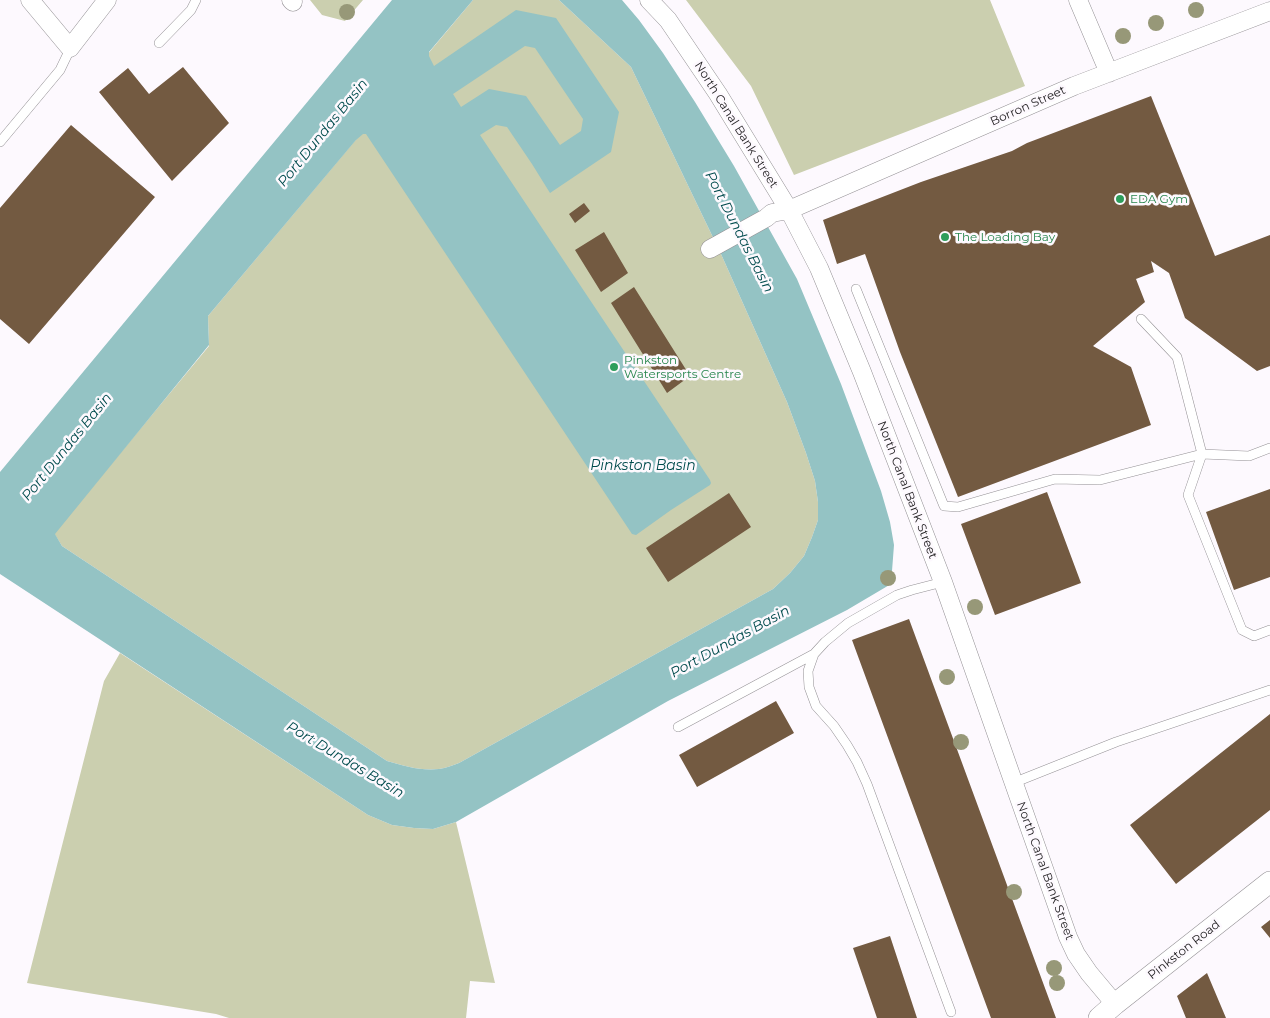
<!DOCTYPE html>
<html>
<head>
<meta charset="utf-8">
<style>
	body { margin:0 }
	canvas { display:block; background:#fdf9fe }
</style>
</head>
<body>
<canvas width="1270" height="1018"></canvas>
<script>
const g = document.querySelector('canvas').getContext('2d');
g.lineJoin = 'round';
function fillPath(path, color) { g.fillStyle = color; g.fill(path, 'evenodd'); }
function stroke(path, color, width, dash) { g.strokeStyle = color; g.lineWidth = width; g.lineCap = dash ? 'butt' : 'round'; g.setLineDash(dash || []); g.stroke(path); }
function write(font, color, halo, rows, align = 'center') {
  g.font = font + ' Montserrat,sans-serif'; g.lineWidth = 5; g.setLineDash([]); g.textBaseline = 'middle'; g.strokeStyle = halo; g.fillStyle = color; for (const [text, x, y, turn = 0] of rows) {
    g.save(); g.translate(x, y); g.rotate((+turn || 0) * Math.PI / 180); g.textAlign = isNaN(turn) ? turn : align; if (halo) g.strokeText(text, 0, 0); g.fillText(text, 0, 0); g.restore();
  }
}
fillPath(new Path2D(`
	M310,0H363L345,21L322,15Z
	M473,0H559L631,67L721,254L787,402L806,453L815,481L818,502V520L812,537L804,556L790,573L773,589L459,763C453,765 446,768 439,769C421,771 404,766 387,761L62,546L54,533L209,346L208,316Z
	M686,0H990L1025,86L794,175L751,86Z
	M120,653L368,815L392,825L414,828L433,829L456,822L495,983L470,981L466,1018H229L216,1014L27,983L104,681Z`), '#cbcfaf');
fillPath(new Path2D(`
	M392,0H473L429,52V56L434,66L516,10L556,18L619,112L611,152L550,193L532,164L507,127L496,125L480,135L710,480L711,483L710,485L671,510L636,535L632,534L366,134H363L356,140L208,316L209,345L55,534L62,546L387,761C404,766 421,771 439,769C446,768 453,765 459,763L773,589L790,573L804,556L812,537L818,520V502L815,481L806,453L787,402L721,254L631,67L559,0H622L639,20L663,53L695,102L734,166L797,279L841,384L881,491L890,522L894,545L891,584L847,610L668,701L456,822L433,829L414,828L392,825L368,815L0,574V472ZM525,46L535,48L583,119L581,131L560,145L526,96L489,89L461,107L453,94Z`), '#94c3c4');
fillPath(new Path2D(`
	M183,67L229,123L172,181L99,92L128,68L149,94Z
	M1151,96L1215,256L1270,235V366L1257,371L1185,318L1169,273L1151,261L1154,272L1136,279L1145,302L1093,346L1131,367L1151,425L958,497L900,352L865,254L837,264L823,220L921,182L1012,151L1027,143Z
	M71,125L155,197L29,344L0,319V208Z
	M584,203L590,211L575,223L569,214Z
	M604,232L628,273L601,292L575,250Z
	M634,287L690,376L667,393L611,303Z
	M1270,489V577L1234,590L1206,512Z
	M1047,492L1081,583L995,615L961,524Z
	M729,493L751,527L668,582L646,548Z
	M909,619L1056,1018H991L852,640Z
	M776,701L794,733L697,787L679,755Z
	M1270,714V810L1176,884L1130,825Z
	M1270,920V938L1261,927Z
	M890,936L917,1018H877L853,948Z
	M1207,973L1226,1018H1186L1177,996Z`), '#735a41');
const service = new Path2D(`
	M159,43L191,10L196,0
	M0,142L60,70L72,45
	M856,289L944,506L958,507L1055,479L1100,480L1202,454L1249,456L1270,448
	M1141,319L1177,357L1202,454L1188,495L1242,630L1254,636L1270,630
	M943,582L912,590L897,595L848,623L825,642L814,654L808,671L809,687L816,706L834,726L847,745L857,762L867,784L951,1012
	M678,727L814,654
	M1013,783L1116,742L1270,690`);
const minor = new Path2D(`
	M30,0L70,48L107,0
	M291,0L293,2
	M649,0L668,20L718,94L789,210L819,268L862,372L943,582L1068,937L1076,954L1089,973L1115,1004
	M1078,0L1109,73
	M710,249L766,218L772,213L789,210L1074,86L1270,11`);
const tertiary = new Path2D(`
	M1099,1018L1115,1004L1270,882`);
stroke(service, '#959296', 10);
stroke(minor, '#959296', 19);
stroke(tertiary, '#959296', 22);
stroke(service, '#fff', 9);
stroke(minor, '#fff', 18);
stroke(tertiary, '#fff', 21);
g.fillStyle = '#979878';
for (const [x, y] of [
	[1196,10],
	[347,12],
	[1156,23],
	[1123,36],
	[888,578],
	[975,607],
	[947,677],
	[961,742],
	[1014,892],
	[1054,968],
	[1057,983]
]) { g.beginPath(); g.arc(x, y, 8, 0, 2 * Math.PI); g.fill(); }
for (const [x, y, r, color] of [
	[1120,199,5,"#2e9e5b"],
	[945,237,5,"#2e9e5b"],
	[614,367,5,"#2e9e5b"]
]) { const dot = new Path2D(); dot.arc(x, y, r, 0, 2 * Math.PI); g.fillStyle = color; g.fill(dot); stroke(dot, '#fdf9fe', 2); }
write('12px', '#1f1d1f', '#fdf9fe', [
	["Borron Street",1028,106,-24],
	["North Canal Bank Street",736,125,58],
	["North Canal Bank Street",907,490,69],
	["North Canal Bank Street",1045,871,70],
	["Pinkston Road",1184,950,-38]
]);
write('12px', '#27864d', '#fdf9fe', [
	["EDA Gym",1130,199],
	["The Loading Bay",955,237],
	["Pinkston",624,360],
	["Watersports Centre",624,374]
], 'left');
write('italic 14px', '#004b4d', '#fdf9fe', [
	["Port Dundas Basin",323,133,-51],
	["Port Dundas Basin",739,232,63],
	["Port Dundas Basin",67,447,-51],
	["Pinkston Basin",643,466],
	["Port Dundas Basin",730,642,-29],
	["Port Dundas Basin",345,760,31]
]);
</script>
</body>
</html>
